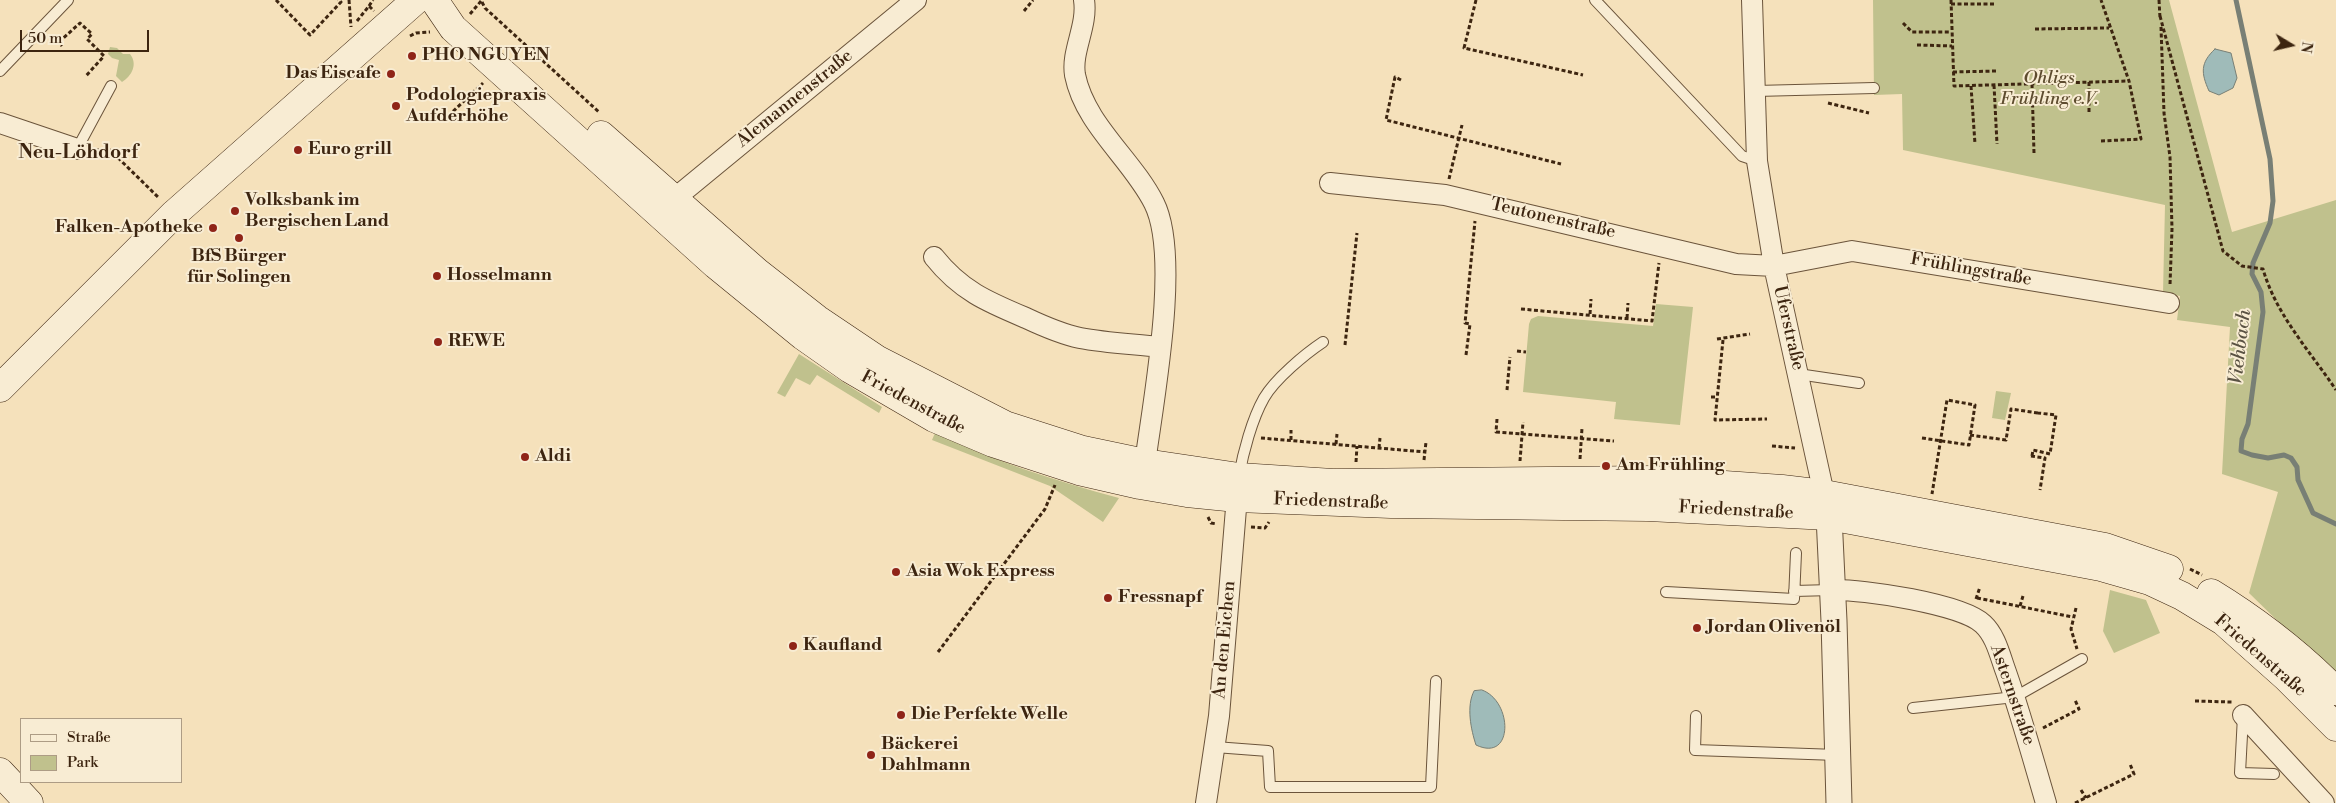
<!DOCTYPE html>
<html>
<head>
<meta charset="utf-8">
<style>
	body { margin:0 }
	#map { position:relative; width:2336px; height:803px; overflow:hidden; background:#f5e1bb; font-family:"Libre Bodoni",serif }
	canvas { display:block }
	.legend { position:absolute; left:20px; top:718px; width:162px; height:65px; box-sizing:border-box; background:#f8ecd3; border:1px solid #ad9c85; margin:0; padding:6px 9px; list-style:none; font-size:15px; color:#3d2510 }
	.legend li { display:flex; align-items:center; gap:10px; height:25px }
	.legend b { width:25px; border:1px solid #ad9c85 }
	.north { position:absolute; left:2266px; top:20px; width:50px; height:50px; -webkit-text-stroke:4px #f8ecd3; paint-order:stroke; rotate:99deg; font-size:14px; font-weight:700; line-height:20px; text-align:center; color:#3d2510 }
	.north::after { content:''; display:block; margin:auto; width:18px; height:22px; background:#3d2510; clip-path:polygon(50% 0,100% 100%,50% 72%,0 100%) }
	.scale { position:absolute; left:20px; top:30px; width:129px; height:22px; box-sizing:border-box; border:2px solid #3d2510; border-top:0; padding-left:6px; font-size:15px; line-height:18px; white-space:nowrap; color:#3d2510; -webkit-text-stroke:4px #f8ecd3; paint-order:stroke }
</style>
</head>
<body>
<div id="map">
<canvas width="2336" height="803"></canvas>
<ul class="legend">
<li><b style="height:6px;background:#f8ecd3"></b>Straße</li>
<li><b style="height:14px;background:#c0c18d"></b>Park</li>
</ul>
<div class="north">N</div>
<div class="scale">50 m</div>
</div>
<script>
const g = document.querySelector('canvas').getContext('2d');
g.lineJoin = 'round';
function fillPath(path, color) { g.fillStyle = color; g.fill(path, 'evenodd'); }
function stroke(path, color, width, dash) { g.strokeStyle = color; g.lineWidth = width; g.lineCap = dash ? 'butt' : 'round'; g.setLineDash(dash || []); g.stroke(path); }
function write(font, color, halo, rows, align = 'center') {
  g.font = font + ' "Libre Bodoni",serif'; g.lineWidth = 4; g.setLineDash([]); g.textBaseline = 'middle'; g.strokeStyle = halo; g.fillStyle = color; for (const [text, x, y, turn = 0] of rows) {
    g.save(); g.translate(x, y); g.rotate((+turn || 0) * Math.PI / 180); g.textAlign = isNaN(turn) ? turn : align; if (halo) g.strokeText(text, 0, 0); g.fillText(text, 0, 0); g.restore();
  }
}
fillPath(new Path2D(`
	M1873,0H2169L2232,232L2336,200V678L2249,593L2278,492L2222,474L2230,327L2177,320L2180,296L2163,293L2165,205L1903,150L1902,94L1874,95Z
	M110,47L117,48L123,54H130C138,64 132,76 122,82L116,76L119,60L112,58L108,54Z
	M1656,304L1693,307L1680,425L1614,419L1616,402L1523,392L1529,324L1531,319L1538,316L1653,326Z
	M799,354L882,407L879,413L817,375L810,385L796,378L785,397L777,393Z
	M1996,391L2011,393L2005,420L1992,418Z
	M935,433C995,461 1055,481 1119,498L1103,522L1050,486L932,440Z
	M2110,590L2146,600L2160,633L2114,653L2103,631Z`), '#c0c18d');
const water = new Path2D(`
	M2215,49L2231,53L2237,78L2233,88L2219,95L2209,91C2201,73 2200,63 2215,49Z
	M1482,690C1513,701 1514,763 1476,745C1471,730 1466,706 1474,691Z`);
fillPath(water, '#9fbbb9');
stroke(water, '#787f75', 1);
stroke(new Path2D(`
	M2236,0L2270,159L2273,201L2270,223L2253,263L2252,274L2261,292L2263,312L2248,424L2242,439L2241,451L2252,455L2268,458L2284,455L2291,458L2297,467L2298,480L2313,513L2336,524`), '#787f75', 5);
const service = new Path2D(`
	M1595,0L1742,156L1757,161
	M0,71L68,0
	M1756,91L1874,88
	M77,149L111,86
	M1798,374L1859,383
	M1239,476C1243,453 1252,419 1264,398C1275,379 1305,354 1323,342
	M1794,591L1832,590
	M1666,592L1794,599L1796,553
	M1913,708L2015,697L2082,659
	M1696,716L1695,750L1837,755
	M2243,716L2240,773L2274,774
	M1215,747L1268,751L1270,787H1431L1436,681`);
const minor = new Path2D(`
	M1084,0C1088,26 1071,51 1075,75C1085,125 1132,159 1154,203C1181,256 1153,402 1145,463
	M1752,0L1757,161L1774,266L1824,494
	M0,123L77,149
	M1330,183L1445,195L1736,264L1774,266L1852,251L2169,303
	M674,199L916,0
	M934,257C961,291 988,302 1026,318C1043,326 1061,334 1080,338C1106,343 1134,344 1160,347
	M1832,590C1863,589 1962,604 1983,624C1996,636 2000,656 2006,672C2021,715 2033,759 2046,803
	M2243,715L2324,803
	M1206,803L1219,716L1238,484`);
const tertiary = new Path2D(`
	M1824,496L1829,516L1834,621L1839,803`);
const secondary = new Path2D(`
	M434,0L453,28L716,265L803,336L850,369L934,418L993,443L1079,471L1140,485L1187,493L1237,498L1391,504L1648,507L1829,516L2101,567L2150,581L2182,596L2223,621L2287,678L2336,727
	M601,135L757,272L817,319L878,360L1005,425L1083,450L1145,463L1239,477L1333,483L1653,480L1782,489L1824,494L2105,547L2169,569
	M0,388L174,214L416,0
	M2211,593C2257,621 2298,653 2336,691
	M0,772L29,803`);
stroke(service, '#6b543b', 12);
stroke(minor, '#6b543b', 22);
stroke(tertiary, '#6b543b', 27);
stroke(secondary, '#3d2510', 29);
stroke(new Path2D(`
	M276,0L310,35L341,2L338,0
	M349,0L351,27
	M1476,0L1464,48L1583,75
	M1951,0L1954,86L2129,81
	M2159,0L2160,18
	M482,2L485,8L600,113
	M1951,4H1996
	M369,6L373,0
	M1024,11L1033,0
	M470,14L482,0
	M2160,16L2223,251L2242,266L2263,269C2276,315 2310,351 2336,390
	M357,21L369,6L374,11
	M1903,23L1912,32H1951
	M2161,27L2164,113L2170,157L2172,229L2170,285
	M2035,29L2109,28
	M53,35L62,46
	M410,36L416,33L430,32
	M59,42L80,23L92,34L87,39L104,56L85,77
	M1917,45L1952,46
	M1953,72L1996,71
	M1401,80L1395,77L1386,120L1561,164
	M2089,82V113
	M2032,84L2034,153
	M1994,85L1997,144
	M1971,86L1975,144
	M1828,103L1869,113
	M435,108L445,119L483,83
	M2101,141L2141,139L2129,81L2101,0
	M95,150H110L159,198
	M1449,179L1462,125
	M1521,309L1652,321L1659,263
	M1590,314L1591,299
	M1627,318L1628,303
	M1717,339L1750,334
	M1723,340L1715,420L1767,419
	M1345,345L1357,233
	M1517,351L1526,352
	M1466,355L1470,324L1465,323L1475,221
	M1507,390L1510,357
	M1711,397H1717
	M1497,419L1496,432L1614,441
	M1970,435L2006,440L2011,409L2038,413V415
	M1261,438L1425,452
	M1922,438L1969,445L1975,405L1947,400L1932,494
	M1291,440V430
	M1336,444L1337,434
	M1772,446L1795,448
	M1379,448L1380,438
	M2031,456L2045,458L2040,490
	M2032,456L2033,450L2050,454L2056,415L2038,413
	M1580,459L1582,428
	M1424,460L1426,442
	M1520,461L1523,422
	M1356,462L1357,446
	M1208,517L1211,523L1217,524
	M1251,527L1265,528L1269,522
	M2190,569L2202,575
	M1977,598L2073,617
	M1976,599L1980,587
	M2020,606L2023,596
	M2076,608L2071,629L2077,649
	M938,652L1045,509L1055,485
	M2195,701L2232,702
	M2043,728L2079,709L2075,700
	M2081,790L2086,798
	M2075,803L2134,774L2130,764`), '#3d2510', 3, [4, 2.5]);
stroke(service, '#f8ecd3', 10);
stroke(minor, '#f8ecd3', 20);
stroke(tertiary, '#f8ecd3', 25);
stroke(secondary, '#f8ecd3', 28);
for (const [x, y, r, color] of [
	[412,56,5,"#8f2418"],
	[391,74,5,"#8f2418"],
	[396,106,5,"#8f2418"],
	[298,150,5,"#8f2418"],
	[235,211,5,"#8f2418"],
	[213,228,5,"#8f2418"],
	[239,238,5,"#8f2418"],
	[437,276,5,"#8f2418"],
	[438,342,5,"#8f2418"],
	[525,457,5,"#8f2418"],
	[1606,466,5,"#8f2418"],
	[896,572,5,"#8f2418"],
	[1108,598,5,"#8f2418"],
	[1697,628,5,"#8f2418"],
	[793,646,5,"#8f2418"],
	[901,715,5,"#8f2418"],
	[871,755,5,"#8f2418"]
]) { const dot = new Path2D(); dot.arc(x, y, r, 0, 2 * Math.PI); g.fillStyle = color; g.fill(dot); stroke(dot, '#f8ecd3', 2); }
write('bold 18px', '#3d2510', '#f8ecd3', [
	["PHO NGUYEN",422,56],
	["Das Eiscafe",381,74,"right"],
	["Podologiepraxis",406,96],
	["Aufderhöhe",406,117],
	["Euro grill",308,150],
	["Volksbank im",245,201],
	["Bergischen Land",245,222],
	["Falken-Apotheke",203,228,"right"],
	["BfS Bürger",239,257,"center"],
	["für Solingen",239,278,"center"],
	["Hosselmann",447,276],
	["REWE",448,342],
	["Aldi",535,457],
	["Am Frühling",1616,466],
	["Asia Wok Express",906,572],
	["Fressnapf",1118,598],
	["Jordan Olivenöl",1707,628],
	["Kaufland",803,646],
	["Die Perfekte Welle",911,715],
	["Bäckerei",881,745],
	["Dahlmann",881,766]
], 'left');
write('italic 18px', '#5e4c2f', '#f8ecd3', [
	["Ohligs",2049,79],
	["Frühling e.V.",2049,100]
]);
write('18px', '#3d2510', '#f8ecd3', [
	["Alemannenstraße",795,99,-39],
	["Teutonenstraße",1553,219,13],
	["Frühlingstraße",1971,270,10],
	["Uferstraße",1788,328,77],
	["Friedenstraße",913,403,28],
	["Friedenstraße",1331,502,2],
	["Friedenstraße",1736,511,3],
	["An den Eichen",1225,640,-85],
	["Friedenstraße",2260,656,41],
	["Asternstraße",2012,695,71]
]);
write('bold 19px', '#3d2510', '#f8ecd3', [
	["Neu-Löhdorf",78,153]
]);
write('italic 19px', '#5a5243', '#f8ecd3', [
	["Viehbach",2241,347,-83]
]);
</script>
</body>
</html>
